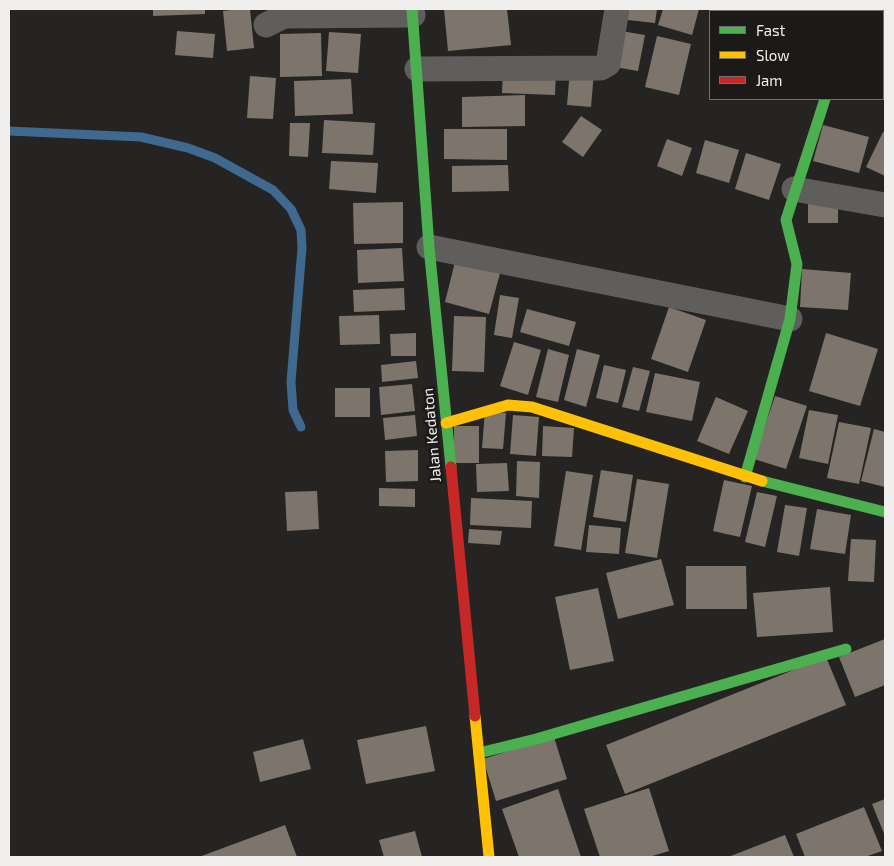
<!DOCTYPE html>
<html>
<head>
<meta charset="utf-8">
<style>
	body { margin:0 }
	#map { position:relative; width:894px; height:866px; overflow:hidden; background:#252422; font-family:"Exo 2",sans-serif }
	canvas { display:block }
	.frame { position:absolute; inset:0; border:10px solid #f1efed; pointer-events:none }
	.legend { position:absolute; left:709px; top:10px; width:175px; height:90px; box-sizing:border-box; background:#1c1a18; border:1px solid #716f6d; margin:0; padding:6px 9px; list-style:none; font-size:15px; color:#f1efed }
	.legend li { display:flex; align-items:center; gap:10px; height:25px }
	.legend b { width:25px; border:1px solid #716f6d }
</style>
</head>
<body>
<div id="map">
<canvas width="894" height="866"></canvas>
<div class="frame"></div>
<ul class="legend">
<li><b style="height:6px;background:#4caf50"></b>Fast</li>
<li><b style="height:6px;background:#ffc107"></b>Slow</li>
<li><b style="height:6px;background:#c62828"></b>Jam</li>
</ul>
</div>
<script>
const g = document.querySelector('canvas').getContext('2d');
g.lineJoin = 'round';
function stroke(path, color, width, dash) { g.strokeStyle = color; g.lineWidth = width; g.lineCap = dash ? 'butt' : 'round'; g.setLineDash(dash || []); g.stroke(path); }
function fillPath(path, color) { g.fillStyle = color; g.fill(path, 'evenodd'); }
function write(font, color, halo, rows, align = 'center') {
  g.font = font + ' "Exo 2",sans-serif'; g.lineWidth = 5; g.setLineDash([]); g.textBaseline = 'middle'; g.strokeStyle = halo; g.fillStyle = color; for (const [text, x, y, turn = 0] of rows) {
    g.save(); g.translate(x, y); g.rotate((+turn || 0) * Math.PI / 180); g.textAlign = isNaN(turn) ? turn : align; if (halo) g.strokeText(text, 0, 0); g.fillText(text, 0, 0); g.restore();
  }
}
stroke(new Path2D(`
	M9,131L141,137L188,148L215,158L273,190L291,209L301,230L302,248L291,382L293,410L301,427`), '#3f698e', 9);
fillPath(new Path2D(`
	M153,9H205V14L153,16Z
	M240,9H250L254,48L227,51L223,11Z
	M444,9H507L511,45L448,51Z
	M620,9H657L655,23L619,19Z
	M663,9H699L692,35L658,25Z
	M748,9H787V11H748Z
	M615,30L645,35L638,71L609,66Z
	M177,31L215,34L213,58L175,55Z
	M329,32L361,34L358,73L326,71Z
	M321,33L322,76L280,77V34Z
	M657,36L691,44L679,95L645,87Z
	M883,39H885V87L883,86Z
	M503,69L556,72L555,95L502,93Z
	M570,70L594,72L591,107L567,105Z
	M250,76L276,78L273,119L247,118Z
	M351,79L353,114L295,116L294,81Z
	M525,95V126L462,127V97Z
	M581,116L602,130L583,157L562,142Z
	M324,120L375,123L373,155L322,153Z
	M290,123H310L308,157L289,156Z
	M823,125L869,137L859,173L813,161Z
	M444,129H507V160L444,159Z
	M883,132L885,133V176L866,167Z
	M667,139L692,148L682,176L657,166Z
	M705,140L739,150L729,183L696,173Z
	M746,153L781,164L769,200L735,189Z
	M331,161L378,163L376,193L329,189Z
	M508,165L509,191L452,192V166Z
	M808,199H838V223H808Z
	M403,202V243L354,244L353,203Z
	M402,248L404,281L358,283L357,250Z
	M457,254L502,266L489,314L445,302Z
	M802,269L851,273L848,310L800,307Z
	M404,288L405,310L354,312L353,290Z
	M500,295L519,298L512,338L494,335Z
	M669,307L706,320L688,372L651,359Z
	M527,309L576,322L569,346L520,332Z
	M379,315L380,344L340,345L339,316Z
	M454,316L486,317L484,372L452,371Z
	M416,333V356H391L390,334Z
	M826,333L878,349L860,406L809,391Z
	M514,342L541,350L528,395L500,386Z
	M548,349L569,355L558,402L536,397Z
	M577,349L600,355L586,407L564,400Z
	M416,361L418,378L382,382L381,365Z
	M604,365L626,370L618,403L596,398Z
	M633,367L650,371L639,411L622,407Z
	M655,373L700,382L692,421L646,412Z
	M412,384L415,411L381,415L379,387Z
	M335,388H370V417H335Z
	M775,396L807,406L786,469L754,459Z
	M716,397L748,411L729,454L697,441Z
	M809,410L838,415L828,464L799,458Z
	M485,411L506,413L503,449L482,448Z
	M415,415L417,436L385,440L383,418Z
	M513,415L539,417L536,456L510,454Z
	M839,422L871,428L859,484L827,478Z
	M454,426H479V463H454Z
	M543,426L574,428L572,457L542,456Z
	M874,429L885,432V487L861,481Z
	M418,450V481L386,482L385,451Z
	M517,461L540,462L539,498L516,496Z
	M507,463L509,491L477,492L476,464Z
	M601,470L633,475L626,522L593,517Z
	M566,471L593,475L581,550L554,546Z
	M637,479L669,484L657,558L625,553Z
	M724,480L752,486L740,537L713,531Z
	M379,488L415,489V507L379,506Z
	M317,491L319,529L287,531L285,492Z
	M757,492L777,496L765,547L745,542Z
	M471,498L532,501L531,528L470,525Z
	M785,505L807,508L799,556L777,552Z
	M817,509L851,515L845,554L810,549Z
	M589,525L621,528L619,554L586,552Z
	M469,529L502,531L500,545L468,543Z
	M851,539L876,540L874,582L848,581Z
	M661,559L674,605L618,619L606,573Z
	M686,566H746L747,609H686Z
	M830,587L833,632L757,637L753,593Z
	M598,588L614,661L570,670L555,597Z
	M885,639V685L855,697L839,657Z
	M826,657L846,705L625,794L606,745Z
	M426,726L435,771L366,784L357,740Z
	M554,737L567,779L496,801L483,759Z
	M303,739L311,769L260,782L253,752Z
	M649,788L669,851L649,857H600L584,809Z
	M558,789L581,857H519L502,809Z
	M885,799V836L872,804Z
	M864,807L882,851L865,857H805L796,834Z
	M285,825L297,857H199Z
	M415,831L422,857H384L379,840Z
	M785,835L794,857H728Z`), '#7d756b');
stroke(new Path2D(`
	M266,25L284,16L413,15
	M417,69L601,68L608,64L617,9
	M794,189L885,205
	M429,247L790,319`), '#5f5e5d', 25);
stroke(new Path2D(`
	M412,9L429,247L451,467
	M745,477L790,319L797,264L786,220L825,99
	M762,481L885,512
	M479,753L536,739L846,649`), '#4caf50', 11);
stroke(new Path2D(`
	M446,423L508,405L532,407L762,481
	M475,716L489,857`), '#ffc107', 11);
stroke(new Path2D(`
	M451,467L475,716`), '#c62828', 11);
write('15px', '#f1efed', '#1c1a18', [
	["Jalan Kedaton",432,435,-95]
]);
</script>
</body>
</html>
